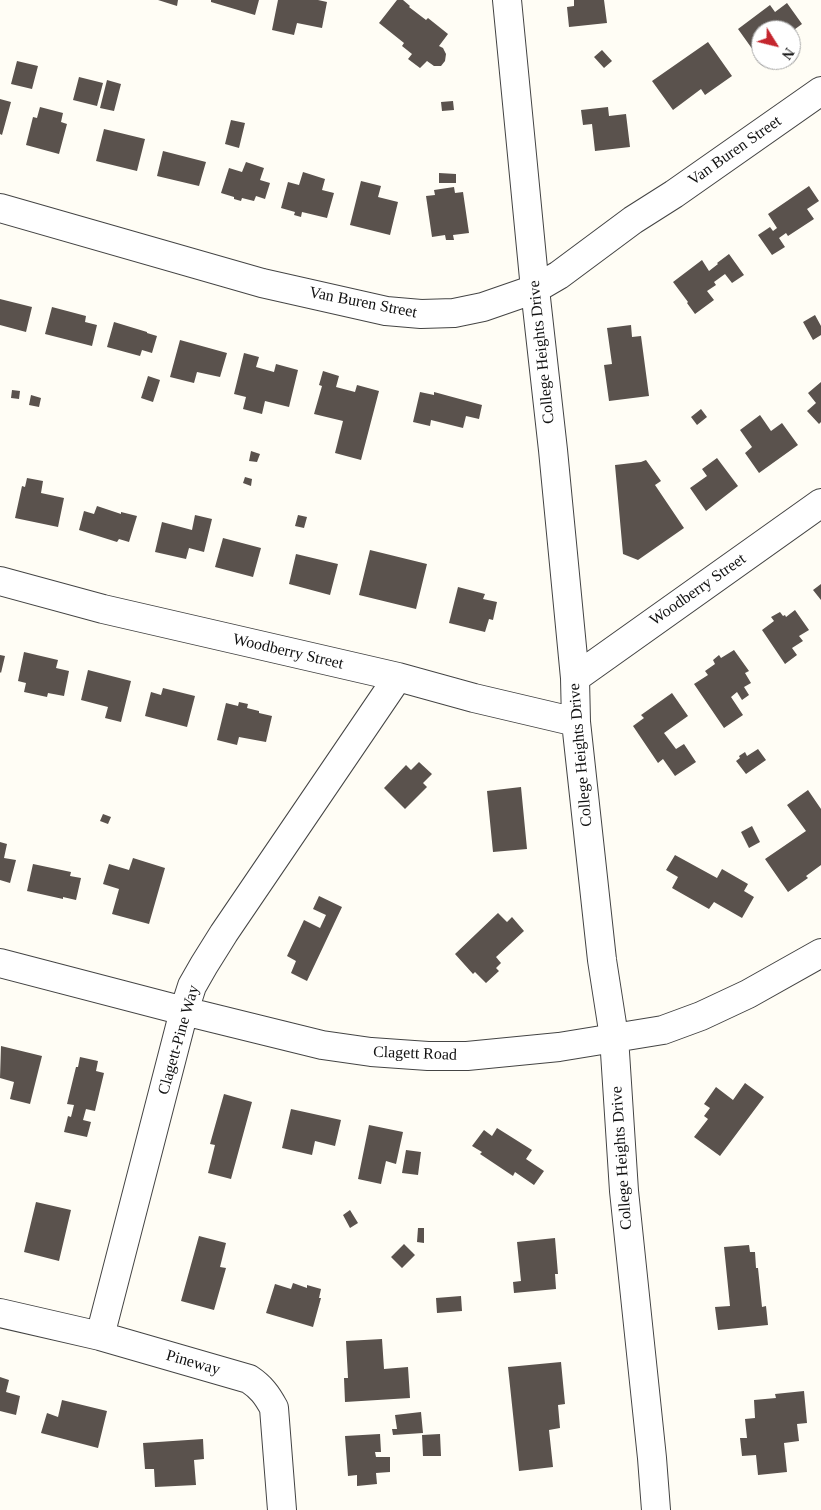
<!DOCTYPE html>
<html>
<head>
<meta charset="utf-8">
<style>
	body { margin:0 }
	#map { position:relative; width:821px; height:1510px; overflow:hidden; background:#fffdf5; font-family:"Times New Roman",serif }
	canvas { display:block }
	.north { position:absolute; left:751px; top:20px; width:50px; height:50px; box-sizing:border-box; background:#fff; border:1px solid #a0a0a0; border-radius:50%; rotate:126deg; font-size:14px; font-weight:700; line-height:20px; text-align:center; color:#111 }
	.north::after { content:''; display:block; margin:auto; width:18px; height:22px; background:#c4262e; clip-path:polygon(50% 0,100% 100%,50% 72%,0 100%) }
</style>
</head>
<body>
<div id="map">
<canvas width="821" height="1510"></canvas>
<div class="north">N</div>
</div>
<script>
const g = document.querySelector('canvas').getContext('2d');
g.lineJoin = 'round';
function fillPath(path, color) { g.fillStyle = color; g.fill(path, 'evenodd'); }
function stroke(path, color, width, dash) { g.strokeStyle = color; g.lineWidth = width; g.lineCap = dash ? 'butt' : 'round'; g.setLineDash(dash || []); g.stroke(path); }
function write(font, color, halo, rows, align = 'center') {
  g.font = font + ' "Times New Roman",serif'; g.lineWidth = 5; g.setLineDash([]); g.textBaseline = 'middle'; g.strokeStyle = halo; g.fillStyle = color; for (const [text, x, y, turn = 0] of rows) {
    g.save(); g.translate(x, y); g.rotate((+turn || 0) * Math.PI / 180); g.textAlign = isNaN(turn) ? turn : align; if (halo) g.strokeText(text, 0, 0); g.fillText(text, 0, 0); g.restore();
  }
}
fillPath(new Path2D(`
	M158,0H178L177,6Z
	M211,0H259L255,15L211,2Z
	M278,0H318L327,2L322,28L297,23L294,35L272,30Z
	M397,0H403L410,6L409,7L426,20L428,18L448,34L439,46L443,48L446,54L445,61L441,66H434L427,61L420,68L408,59L412,54L402,46L404,43L379,23Z
	M574,0H604L607,23L569,27L567,7L574,6Z
	M787,3L802,24L791,32V30H761V55L758,57L738,29L770,5L775,12Z
	M708,42L732,76L705,95L701,89L673,110L652,81Z
	M602,50L612,61L604,68L594,57Z
	M17,61L38,66L32,89L11,84Z
	M79,77L103,83L97,106L73,100Z
	M107,80L121,84L114,111L100,108Z
	M0,99L11,102L2,135L0,134Z
	M453,101L454,110L442,111L441,102Z
	M40,107L63,113L61,122L67,124L59,154L26,145L33,117L37,118Z
	M608,107L609,116L626,114L630,147L595,151L592,124L583,125L581,110Z
	M231,120L245,123L239,148L225,144Z
	M104,129L145,139L137,171L96,161Z
	M163,151L206,162L199,186L157,176Z
	M246,162L264,168L260,180L270,183L265,199L256,196L254,201L242,198L241,201L234,199V197L221,193L229,168L242,172Z
	M303,172L325,179L322,190L334,193L327,218L302,212L301,217L294,215L295,212L281,208L288,182L299,185Z
	M439,173L456,174V183H439Z
	M361,181L381,186L378,197L398,202L390,235L350,225Z
	M809,186L819,201L807,209L814,219L788,236L786,233L779,238L785,247L772,255L758,235L770,227L773,231L777,228L768,214Z
	M454,187L455,193L463,192L469,233L453,235L454,240H446L445,235L432,237L426,196L435,195L434,190Z
	M729,254L744,275L732,283L725,274L714,282L716,285L707,291L714,300L695,314L687,303L688,302L673,282L702,260L709,271L718,264L717,263Z
	M0,299L32,307L26,332L0,325Z
	M52,307L86,316L85,322L97,325L92,346L45,334Z
	M815,315L821,326V335L813,340L803,322Z
	M114,322L147,332V333L157,336L152,353L142,350L140,356L107,347Z
	M631,325L632,337L641,336L649,396L609,401L604,365L612,364L607,328Z
	M180,340L227,353L220,377L197,372L194,383L170,377Z
	M244,353L259,357L256,367L274,372L276,364L298,370L289,407L265,401L262,414L243,409L246,397L234,394Z
	M323,371L339,376L336,387L355,392L357,385L379,391L361,460L335,453L343,421L314,414L322,386L319,385Z
	M148,376L160,380L153,402L141,398Z
	M821,382V422L819,424L807,411L816,403L808,393Z
	M12,390L20,391L19,399L11,398Z
	M420,392L434,395V392L482,405L479,419L466,416L463,428L431,420L430,426L413,422Z
	M31,395L41,398L39,407L29,405Z
	M701,409L707,417L697,425L691,417Z
	M760,415L771,431L782,423L798,445L759,473L745,453L752,447L740,430Z
	M251,451L260,454L257,462L249,461Z
	M717,458L738,486L706,511L690,488L707,476L702,469Z
	M646,460L661,481L655,485L684,528L638,560L623,554L615,465L641,462Z
	M245,477L252,479L251,486L243,483Z
	M27,478L43,481L41,493L64,498L58,527L15,518L22,486L25,487Z
	M97,506L121,514V512L137,516L129,542L119,539L117,542L79,530L84,511L94,514Z
	M195,515L212,519L204,552L189,548L186,559L155,552L162,522L192,530Z
	M298,515L307,517L304,528L295,526Z
	M223,538L261,548L253,577L215,567Z
	M370,550L427,564L416,609L359,595Z
	M296,554L338,564L330,595L289,584Z
	M821,584V600L813,590Z
	M458,587L485,594L483,599L497,602L493,620L489,619L485,632L449,623Z
	M795,610L809,630L799,636L803,641L792,648L797,655L785,664L762,630L774,621L771,617L780,612L783,616L785,615L786,617Z
	M734,650L749,671L745,673L751,683L744,687L749,695L742,700L737,692L731,697L743,715L724,728L694,684L708,675L705,671L715,664L713,660L719,655L721,658Z
	M24,652L58,660L56,668L69,671L64,696L48,693L47,697L24,692L26,683L18,681Z
	M0,655L5,656L1,673L0,672Z
	M88,670L131,681L121,722L105,718L108,707L81,700Z
	M163,688L195,696L187,727L145,716L151,692L161,695Z
	M672,693L688,716L664,733L676,749L684,744L696,762L675,776L663,759L658,763L633,726L644,718L641,715Z
	M239,702L248,704L247,708L259,711V713L272,716L266,742L239,737L237,745L217,740L226,703L238,706Z
	M758,749L766,760L746,774L736,761L740,758L739,756L745,752L747,756Z
	M419,762L432,774L423,783L427,787L405,809L384,788L406,765L411,770Z
	M521,787L527,849L493,852L487,791Z
	M808,790L821,809V865L806,876L808,878L788,892L765,859L806,831L787,805Z
	M103,814L111,817L108,824L100,821Z
	M752,826L760,842L749,848L741,832Z
	M0,842L7,844L4,858L16,860L10,883L0,880Z
	M675,855L717,878L722,869L748,884L744,891L754,897L742,918L714,902L709,909L672,888L678,877L666,870Z
	M133,858L165,868L149,924L112,914L119,889L103,884L109,864L129,870Z
	M33,864L71,872L70,876L81,878L76,900L63,897V899L27,891Z
	M319,896L342,907L307,981L291,973L296,961L287,956L304,920L320,928L326,915L313,909Z
	M498,913L507,922L512,917L524,931L496,957L501,963L496,968L499,971L486,983L475,972L473,974L455,954Z
	M1,1046L42,1056L30,1104L10,1099L14,1082L0,1078Z
	M80,1057L98,1061L96,1071L104,1073L95,1111L86,1109L83,1120L91,1122L87,1137L64,1132L68,1116L71,1117L74,1105L67,1104L76,1067H78Z
	M745,1083L764,1097L720,1156L694,1137L708,1119L704,1116L710,1108L704,1104L716,1087L733,1100Z
	M224,1094L252,1102L231,1179L208,1173L215,1145L210,1144Z
	M291,1109L341,1120L335,1146L315,1141L312,1155L282,1148Z
	M369,1125L403,1132L396,1164L386,1161L381,1184L358,1179Z
	M497,1128L532,1150L526,1159L544,1171L534,1185L515,1172L513,1176L480,1154L482,1152L472,1146L484,1130L492,1136Z
	M406,1150L421,1152L418,1175L402,1173Z
	M36,1202L71,1210L59,1261L24,1252Z
	M350,1210L358,1223L350,1228L343,1215Z
	M418,1228H424V1243L417,1242Z
	M199,1236L226,1243L220,1267L226,1268L214,1310L181,1301Z
	M555,1238L558,1274H555L556,1289L514,1293L513,1282L521,1281L517,1242Z
	M404,1244L415,1255L402,1268L391,1257Z
	M749,1245L750,1252H755L756,1268H758L762,1307L766,1306L768,1325L718,1330L715,1307L730,1306L724,1247Z
	M293,1283L307,1288V1285L321,1289L319,1298H321L313,1327L266,1313L275,1284L291,1289Z
	M461,1296L462,1311L437,1313L436,1298Z
	M382,1339L384,1369L408,1367L410,1398L345,1402L344,1378H348L346,1341Z
	M561,1362L565,1404L558,1405L560,1428L549,1430L553,1467L519,1471L508,1367Z
	M0,1377L9,1380L6,1392L20,1396L16,1415L0,1411Z
	M804,1391L807,1423L797,1424L799,1441L784,1443L787,1472L758,1475L756,1455L742,1456L740,1438H747L745,1419L755,1418L754,1400L776,1398L775,1394Z
	M62,1400L107,1411L98,1448L41,1433L47,1413L58,1417Z
	M421,1412L423,1433L393,1435L392,1429H397L395,1415Z
	M380,1434L381,1452H375L376,1457H390V1472L376,1473L377,1484L357,1486V1475L348,1476L345,1436Z
	M440,1434L441,1456H423L422,1435Z
	M203,1439L204,1459L194,1460L196,1485L155,1487L154,1469H145L143,1443Z`), '#5a524d');
const minor = new Path2D(`
	M507,0L535,289L553,450L575,678L576,722L602,960L614,1037L624,1191L652,1458L656,1510
	M0,208L262,283L386,311L421,314L454,313L483,307L535,289L559,275L633,220L674,194L821,91
	M0,581L103,609L398,677L474,698L576,722
	M575,678L821,503
	M0,963L184,1011L322,1045L371,1052L428,1056H467L559,1047L663,1030L701,1016L748,994L821,953
	M0,1313L100,1336L249,1379C261,1387 267,1395 274,1408L282,1510
	M100,1336L184,1011L192,986L204,965L224,933L398,677`);
stroke(minor, '#444', 30);
stroke(minor, '#fff', 28);
write('16px', '#111', '#fff', [
	["Van Buren Street",735,151,-35],
	["Van Buren Street",363,303,11],
	["College Heights Drive",542,352,-96],
	["Woodberry Street",698,590,-35],
	["Woodberry Street",288,652,13],
	["College Heights Drive",581,755,-95],
	["Clagett-Pine Way",179,1040,-74],
	["Clagett Road",415,1054,2],
	["College Heights Drive",622,1158,-94],
	["Pineway",193,1363,16]
]);
</script>
</body>
</html>
